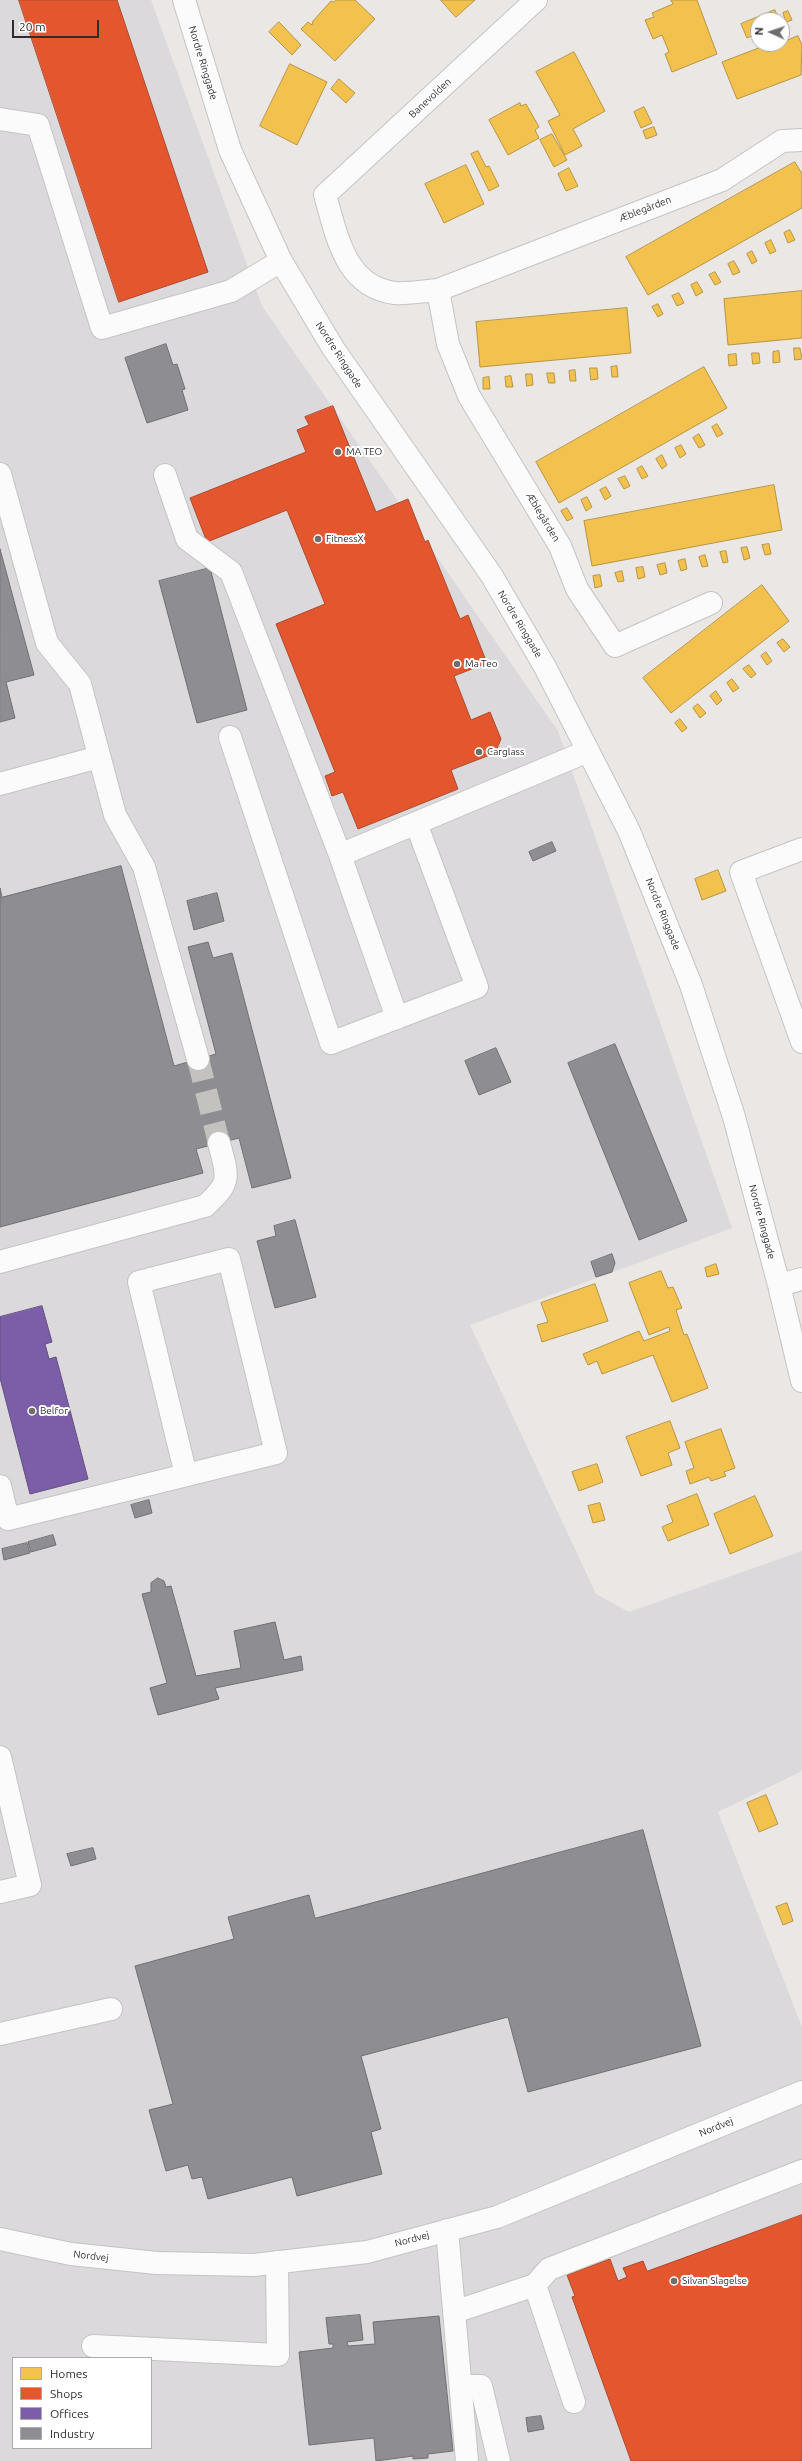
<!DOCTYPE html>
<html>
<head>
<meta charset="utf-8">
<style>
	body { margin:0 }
	#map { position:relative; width:802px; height:2461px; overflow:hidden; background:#eae7e4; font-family:Ubuntu,sans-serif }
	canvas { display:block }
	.legend { position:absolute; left:12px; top:2357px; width:140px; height:92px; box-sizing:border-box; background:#fff; border:1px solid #ababab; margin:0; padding:5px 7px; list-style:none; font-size:12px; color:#2d2d2d }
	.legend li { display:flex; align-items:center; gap:8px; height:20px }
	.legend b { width:20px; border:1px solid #ababab }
	.north { position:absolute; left:750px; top:12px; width:40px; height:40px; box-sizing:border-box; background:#fff; border:1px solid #ababab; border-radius:50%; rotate:273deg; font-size:11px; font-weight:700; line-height:16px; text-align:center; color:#2d2d2d }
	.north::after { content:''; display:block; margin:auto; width:14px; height:18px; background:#6f6e6d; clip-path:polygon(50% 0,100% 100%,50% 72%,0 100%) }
	.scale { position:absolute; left:12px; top:20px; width:87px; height:18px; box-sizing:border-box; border:2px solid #2d2d2d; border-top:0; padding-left:5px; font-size:12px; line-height:14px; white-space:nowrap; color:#2d2d2d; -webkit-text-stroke:3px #fff; paint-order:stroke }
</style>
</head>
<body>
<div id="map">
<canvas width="802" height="2461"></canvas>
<ul class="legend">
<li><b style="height:11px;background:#f2c14e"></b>Homes</li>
<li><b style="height:11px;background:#e4572e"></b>Shops</li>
<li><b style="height:11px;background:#7b5ea7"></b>Offices</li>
<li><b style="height:11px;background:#8d8d92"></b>Industry</li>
</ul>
<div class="north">N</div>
<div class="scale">20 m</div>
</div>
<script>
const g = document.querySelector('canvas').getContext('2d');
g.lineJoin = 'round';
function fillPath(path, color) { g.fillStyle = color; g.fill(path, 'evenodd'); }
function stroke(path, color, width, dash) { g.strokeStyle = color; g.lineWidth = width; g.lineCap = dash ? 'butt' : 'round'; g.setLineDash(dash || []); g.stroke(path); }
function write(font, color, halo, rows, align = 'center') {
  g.font = font + ' Ubuntu,sans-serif'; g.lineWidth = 4; g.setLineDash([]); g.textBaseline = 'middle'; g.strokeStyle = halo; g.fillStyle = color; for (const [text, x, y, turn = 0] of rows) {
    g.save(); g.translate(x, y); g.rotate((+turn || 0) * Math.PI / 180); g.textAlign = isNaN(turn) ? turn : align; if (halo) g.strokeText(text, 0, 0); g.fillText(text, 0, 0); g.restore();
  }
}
fillPath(new Path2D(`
	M0,0H151L262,306L558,731L732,1228L470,1325L596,1594L629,1612L802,1551V1771L718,1812L802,2027V2461H0ZM13,2358H151V2448H13Z`), '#dbd9db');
const homes = new Path2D(`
	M336,0H355L375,19L335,61L301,29L308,22L312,25L313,21L331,1L333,2Z
	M441,0H475L456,17Z
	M671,0H697L717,54L672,72L665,54L669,52L662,35L653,39L645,20L654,17L652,13L673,4Z
	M775,10L779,20H758V33L747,38L741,24Z
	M788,11L792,20L786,22L783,13Z
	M279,22L301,45L292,55L269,32Z
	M798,36L802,45L801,75L737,99L722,62L769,44H782V39L787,37V40Z
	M574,52L605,111L573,129L582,146L565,155L548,121L560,115L536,72Z
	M290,64L327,82L297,145L260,126Z
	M339,79L355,93L346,103L331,89Z
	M520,103L521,106L526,104L539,127L535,130L539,138L508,155L489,120Z
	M644,107L652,123L641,128L634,112Z
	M654,127L657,135L646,139L643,131Z
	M552,134L567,160L554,167L540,140Z
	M478,151L486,167L489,166L499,186L489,191L471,154Z
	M795,162L802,174V208L648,295L626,257Z
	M466,165L484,204L444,223L425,184Z
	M569,168L578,186L566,191L558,174Z
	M790,230L795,240L788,243L784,233Z
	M771,240L776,251L770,254L765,243Z
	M752,251L757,261L752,264L747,254Z
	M734,261L740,272L733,275L728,264Z
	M715,272L721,282L715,285L709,275Z
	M697,282L703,292L696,296L691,285Z
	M802,291V338L728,345L724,299Z
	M679,293L684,303L677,306L672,296Z
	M658,304L663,314L658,317L652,307Z
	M627,308L631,353L480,367L476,322Z
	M794,348H800L802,359L795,360Z
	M779,351L780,362L773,363V352Z
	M752,353H759L760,363L753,364Z
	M736,354L737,365L729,366L728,355Z
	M617,366L618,377H612L611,367Z
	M704,367L727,408L559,503L536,462Z
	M590,368H597L598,379L591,380Z
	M575,370L576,381H570L569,371Z
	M547,373H554L555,383H549Z
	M526,374H532L533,385L527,386Z
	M511,376L513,387H506L505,377Z
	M489,377L490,389H483V378Z
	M717,424L723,434L717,437L712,427Z
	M699,434L705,445L699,448L693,438Z
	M681,445L686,454L680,458L675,448Z
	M662,455L667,465L662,469L656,459Z
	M642,466L648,476L642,479L637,469Z
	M625,476L630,486L624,489L618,479Z
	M774,485L782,530L592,566L584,521Z
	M606,487L611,496L605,500L600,490Z
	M587,497L592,507L586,511L581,500Z
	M567,508L573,518L567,521L561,511Z
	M769,544L771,554L765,555L762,545Z
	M747,547L750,558L744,560L741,548Z
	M726,551L728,562L723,563L720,552Z
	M705,555L708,566L702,567L699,557Z
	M685,559L687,569L681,571L678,561Z
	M665,563L667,573L660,575L657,565Z
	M643,567L645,577L638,579L636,568Z
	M622,571L624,581L618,582L615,573Z
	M600,575L602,586L595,588L593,576Z
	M762,585L789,621L671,713L643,678Z
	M783,639L790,647L784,652L777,643Z
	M766,652L772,661L767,665L761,656Z
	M749,665L756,674L751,678L743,669Z
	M732,679L739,688L733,692L727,683Z
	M716,691L722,700L717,705L710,696Z
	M698,704L706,713L700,718L693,708Z
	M680,719L687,728L682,732L675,723Z
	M718,870L726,891L702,900L695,879Z
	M716,1264L719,1274L707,1277L705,1268Z
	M661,1271L668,1288L673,1287L682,1308L676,1310L682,1329L684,1335L687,1334L708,1388L672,1402L653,1355L602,1374L597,1361L588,1365L583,1354L639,1331L644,1341L670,1331L669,1327L649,1335L629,1283Z
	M595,1284L608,1321L542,1342L537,1325L548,1322L541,1303Z
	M670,1421L680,1448L668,1453L672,1465L641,1476L626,1437Z
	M721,1429L735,1468L724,1472L726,1476L711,1481L709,1477L690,1484L686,1471L694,1468L685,1442Z
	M597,1464L603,1482L579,1491L572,1472Z
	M697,1494L709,1525L668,1541L662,1527L673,1522L667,1506Z
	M755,1496L773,1536L730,1554L714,1514Z
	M600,1503L605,1520L593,1523L588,1506Z
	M766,1795L778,1824L759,1832L747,1803Z
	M787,1903L793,1921L783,1925L776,1907Z`);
fillPath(homes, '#f2c14e');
stroke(homes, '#b79544', 1);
const shops = new Path2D(`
	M19,0H117L208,272L119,302Z
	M333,406L376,512L408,499L425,542L428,540L460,619L468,615L487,663L454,676L471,720L490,712L501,739L495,753L451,770L458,789L358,829L343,792L332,796L325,776L335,772L276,624L325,604L287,510L207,542L190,498L306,452L297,430L309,425L305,417Z
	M802,2215V2461H631L572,2297L575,2296L567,2275L610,2259L618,2281L627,2277L623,2268L643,2261L647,2271Z`);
fillPath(shops, '#e4572e');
stroke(shops, '#ad4a2e', 1);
const offices = new Path2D(`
	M42,1306L52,1342L45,1344L49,1359L56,1357L88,1479L30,1494L0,1378V1317Z`);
fillPath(offices, '#7b5ea7');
stroke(offices, '#644f82', 1);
const industry = new Path2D(`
	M166,344L173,365L177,364L185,389L182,390L188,410L147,423L125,358Z
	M0,549L34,675L6,682L15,718L0,722Z
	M210,568L247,710L197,723L159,581Z
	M552,842L556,851L533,861L529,852Z
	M121,866L174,1066L216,1054L188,947L208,942L213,958L232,953L291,1178L252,1188L239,1138L196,1149L203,1173L0,1227V888L2,897Z
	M217,893L224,921L194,930L187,901Z
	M615,1044L687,1221L639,1240L568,1063Z
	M496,1048L511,1082L479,1095L465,1061Z
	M295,1220L316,1297L275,1308L257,1241L276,1236L274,1226Z
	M612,1254L615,1263L612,1272L596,1277L591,1262Z
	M149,1500L152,1513L135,1518L131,1505Z
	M53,1535L56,1545L31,1552L28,1542Z
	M27,1543L30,1553L4,1560L2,1549Z
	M158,1578L164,1581L166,1587L171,1586L196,1676L241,1668L234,1631L275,1622L284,1660L301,1656L303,1670L215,1688L219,1699L158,1715L150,1688L167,1683L142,1594L151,1592V1583Z
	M643,1830L701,2046L528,2092L508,2017L361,2056L381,2129L371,2132L382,2174L297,2196L292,2177L208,2199L202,2177L192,2179L188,2165L166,2171L149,2110L173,2104L135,1966L234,1939L228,1917L309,1895L315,1918Z
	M93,1848L96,1859L71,1866L67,1854Z
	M360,2315L363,2340L347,2342L348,2346L375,2344L373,2322L439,2316L453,2451L428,2454V2458L413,2459V2456L376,2461L374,2438L309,2445L299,2352L333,2348V2344H329L326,2318Z
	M541,2416L544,2429L528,2432L526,2418Z`);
fillPath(industry, '#8d8d92');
stroke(industry, '#707074', 1);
stroke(new Path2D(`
	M198,1059L219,1143`), '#c4c2bf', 22, [22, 11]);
const minor = new Path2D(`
	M184,0L230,150L281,261L333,348L492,576L545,667L629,831L691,985L734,1117L779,1285L802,1381
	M536,0L325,195C337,236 345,287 395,293C409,294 424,291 438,290L722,180L782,141L802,140
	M0,119L38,125L102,328L231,291L281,261
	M438,290L448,344L469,396L560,546L577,589L615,646L711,603
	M0,474L47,643L80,684L115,815L144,867L198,1059
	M165,475L187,539L231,572L340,855L588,751
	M230,737L331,1043L477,987L416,823
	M0,784L99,757
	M802,849L741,872L802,1042
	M340,855L397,1018
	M0,1262L205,1206C232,1182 228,1177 219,1143
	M779,1285L802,1279
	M0,1486L8,1519L276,1453L229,1259L139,1282L186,1475
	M0,1757L30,1885L0,1892
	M0,2034L111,2009
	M447,2230L467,2461
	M0,2239L71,2254L157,2263L254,2265L367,2252L497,2217L802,2092
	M535,2285L549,2269L802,2171
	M454,2312L535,2285L574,2402
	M93,2346L278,2355L277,2262
	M461,2386H481L499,2461`);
stroke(minor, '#c4c4c4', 24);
stroke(minor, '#fcfbfb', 22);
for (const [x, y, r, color] of [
	[338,452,4,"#6f6e6d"],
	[318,539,4,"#6f6e6d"],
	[457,664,4,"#6f6e6d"],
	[479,752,4,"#6f6e6d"],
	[32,1411,4,"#6f6e6d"],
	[674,2281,4,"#6f6e6d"]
]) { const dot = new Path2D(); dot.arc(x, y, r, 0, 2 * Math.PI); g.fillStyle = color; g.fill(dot); stroke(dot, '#fff', 1.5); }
write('10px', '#2d2d2d', '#fff', [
	["Nordre Ringgade",203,63,73],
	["Banevolden",430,98,-43],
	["Æblegården",645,209,-21],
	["Nordre Ringgade",339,355,57],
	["Æblegården",543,517,59],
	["Nordre Ringgade",520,624,59],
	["Nordre Ringgade",663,914,68],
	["Nordre Ringgade",762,1222,75],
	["Nordvej",716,2127,-22],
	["Nordvej",412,2239,-15],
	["Nordvej",91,2256,7]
]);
write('10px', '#2d2d2d', '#fff', [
	["MA TEO",346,452],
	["FitnessX",326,539],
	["Ma Teo",465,664],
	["Carglass",487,752],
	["Belfor",40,1411],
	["Silvan Slagelse",682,2281]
], 'left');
</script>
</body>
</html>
